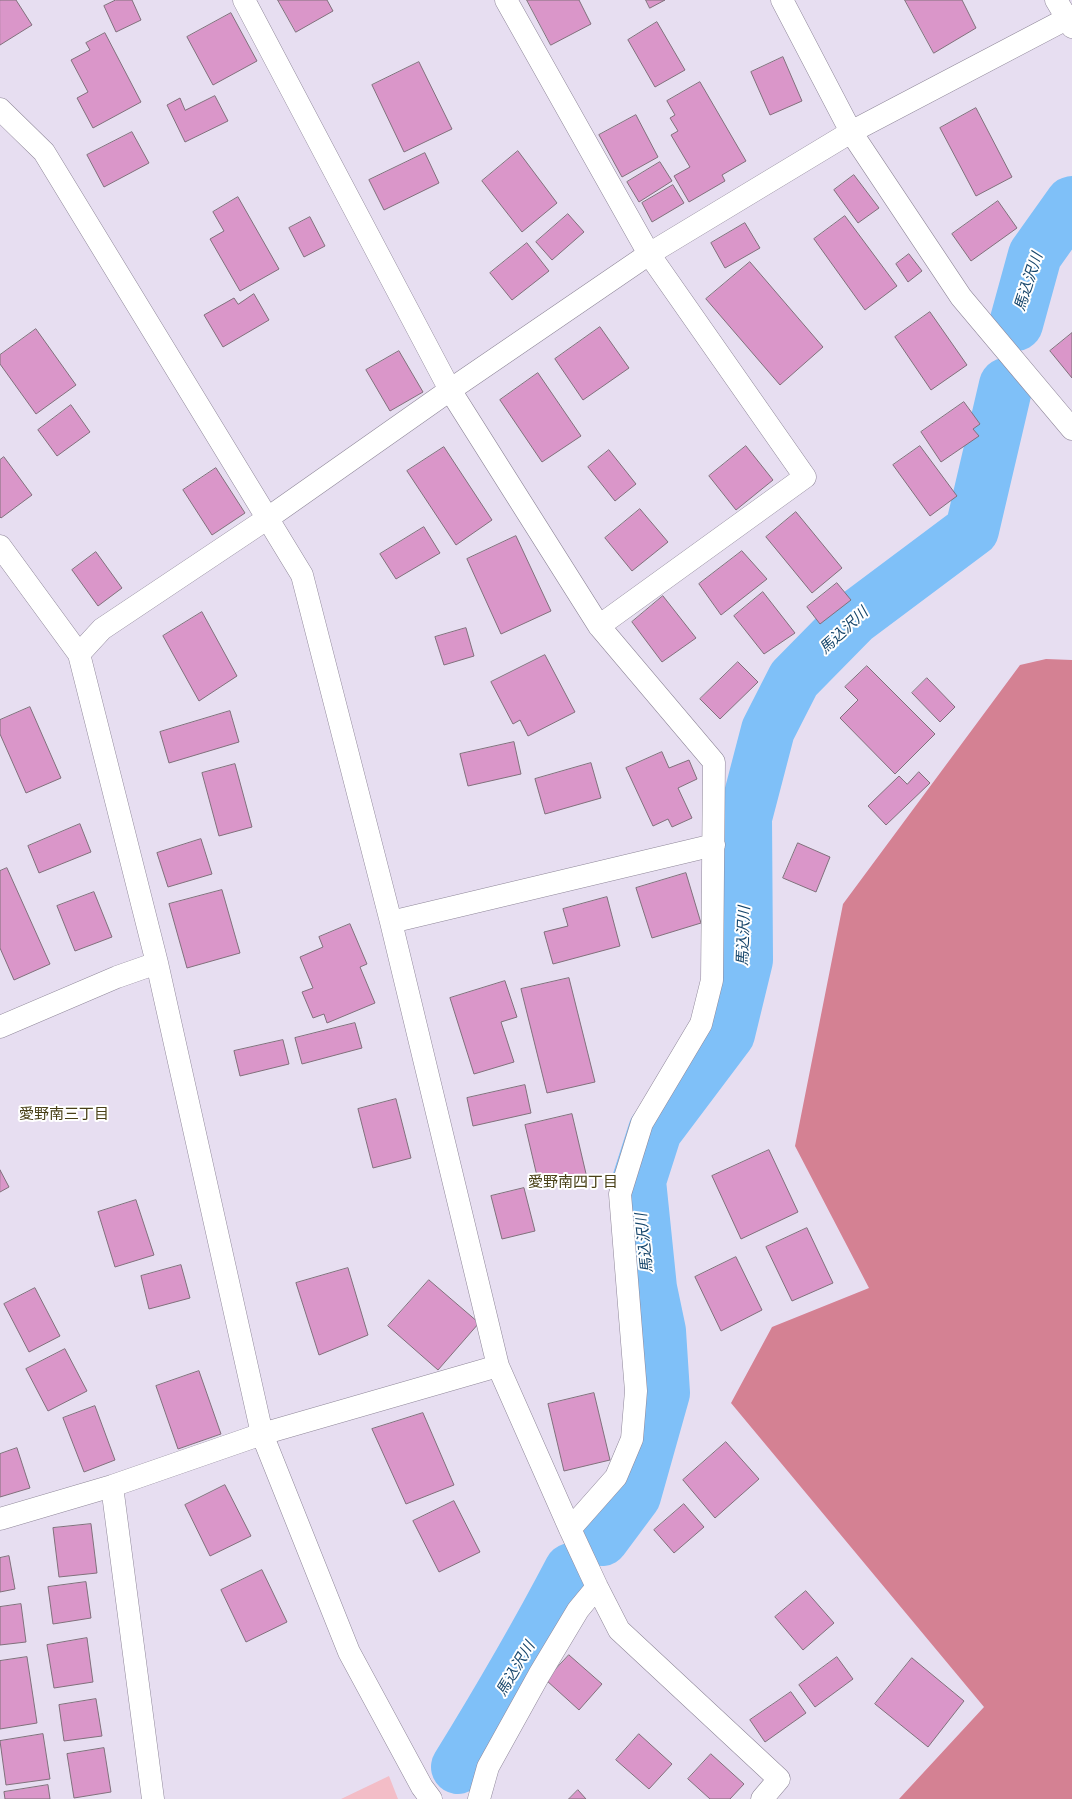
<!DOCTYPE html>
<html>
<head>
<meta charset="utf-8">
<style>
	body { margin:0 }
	canvas { display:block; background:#e7def1 }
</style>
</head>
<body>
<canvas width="1072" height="1799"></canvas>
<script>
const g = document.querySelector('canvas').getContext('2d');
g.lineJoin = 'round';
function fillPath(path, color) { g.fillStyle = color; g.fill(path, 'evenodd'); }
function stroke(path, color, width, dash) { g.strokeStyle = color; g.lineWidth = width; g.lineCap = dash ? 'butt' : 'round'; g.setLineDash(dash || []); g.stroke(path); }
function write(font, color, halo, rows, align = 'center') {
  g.font = font + ' Manrope,"Noto Sans JP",sans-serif'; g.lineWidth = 4; g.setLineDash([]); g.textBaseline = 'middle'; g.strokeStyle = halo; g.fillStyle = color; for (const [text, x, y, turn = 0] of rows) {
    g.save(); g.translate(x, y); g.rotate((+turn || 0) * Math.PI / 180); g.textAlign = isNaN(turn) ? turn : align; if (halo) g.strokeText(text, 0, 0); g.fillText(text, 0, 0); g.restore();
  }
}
fillPath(new Path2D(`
	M389,1776L398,1799H341Z`), '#f3bdc7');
fillPath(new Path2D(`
	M1046,659L1072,660V1799H899L984,1707L731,1403L772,1327L869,1288L795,1146L843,904L1020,665Z`), '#d48193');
stroke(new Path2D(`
	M1016,324L1035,255L1072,203
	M602,1539L634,1496L663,1393L659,1331L650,1288L639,1181L655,1131L728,1034L746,960L745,818L768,730L794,679L853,619L972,530L1006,385
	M458,1767C498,1702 536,1637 571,1570`), '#7fc0f8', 54);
const building = new Path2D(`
	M0,0H16L32,25L0,45Z
	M116,0H132L141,20L116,32L104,6Z
	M278,0H327L333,11L296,32Z
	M527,0H579L591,24L551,45Z
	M646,0H665L650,8Z
	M905,0H962L976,28L934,53Z
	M231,13L257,61L213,85L187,37Z
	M657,22L685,70L655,87L628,40Z
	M105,33L141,102L93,128L77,98L88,92L71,60L90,50L86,43Z
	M783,57L802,101L770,115L751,72Z
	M419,62L452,129L404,152L372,85Z
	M700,82L746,161L722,175L725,181L689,202L674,176L690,167L671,135L678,131L670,118L675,115L667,101Z
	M215,96L228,121L185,142L167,105L180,98L185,110Z
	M976,108L1012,177L976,196L940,128Z
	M636,115L658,157L622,177L599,135Z
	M132,132L149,163L104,187L87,155Z
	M518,151L557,203L522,232L482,181Z
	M425,153L439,183L384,210L369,180Z
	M660,162L672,181L639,202L627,182Z
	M854,175L879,208L858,223L834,190Z
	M673,185L684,203L652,222L642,203Z
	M238,197L279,269L240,291L210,239L224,231L213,212Z
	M998,201L1017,228L971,261L952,234Z
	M568,214L584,232L552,260L536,242Z
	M845,216L897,286L865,310L814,239Z
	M310,217L325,246L304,257L289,228Z
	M745,223L760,248L725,268L711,243Z
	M527,243L549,271L512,300L490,273Z
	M909,254L922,271L908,282L896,264Z
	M750,262L823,347L780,385L706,299Z
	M254,294L269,320L223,347L204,315L234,298L238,304Z
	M930,312L967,365L931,390L895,337Z
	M600,327L629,368L583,400L555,359Z
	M36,329L76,385L36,414L0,364V355Z
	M1072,333V378L1050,351Z
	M399,351L423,392L390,411L366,370Z
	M538,373L581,436L542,462L500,400Z
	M964,402L980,424L973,429L979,436L941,462L921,432Z
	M71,405L90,432L57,456L38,430Z
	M746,446L773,480L736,510L709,476Z
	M920,446L957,496L930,516L893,465Z
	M444,447L492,520L456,545L407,471Z
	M609,450L636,484L615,501L588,467Z
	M4,457L32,495L1,518L0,517V460Z
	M216,468L245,513L212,535L183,490Z
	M640,509L668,542L632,571L605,538Z
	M796,512L842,568L812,593L766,537Z
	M424,527L440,553L396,579L380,554Z
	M516,536L551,611L501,634L467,559Z
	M742,551L767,579L721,615L699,584Z
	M96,552L122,588L98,606L72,570Z
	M837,583L851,600L820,624L807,607Z
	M763,592L795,633L764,654L734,616Z
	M663,596L696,638L662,662L632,622Z
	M202,612L237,676L199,701L163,636Z
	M466,628L474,656L444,665L435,637Z
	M545,655L575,712L528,736L520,720L513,724L491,682Z
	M738,662L758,682L720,719L700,699Z
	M867,666L935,734L895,774L840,718L858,700L845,687Z
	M927,678L955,707L940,722L912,693Z
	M30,707L61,778L26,793L0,734V720Z
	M230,711L239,742L169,763L160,732Z
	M514,742L521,774L468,786L460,754Z
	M662,752L669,768L689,760L697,779L678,788L692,818L672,827L668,819L653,826L626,768Z
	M591,763L601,798L545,814L535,779Z
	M235,764L252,827L219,836L202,773Z
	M919,772L930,783L886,825L868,806L899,776L907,784Z
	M80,824L91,852L39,873L28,846Z
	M201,839L212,874L168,887L157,853Z
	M798,843L830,857L816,892L783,878Z
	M7,868L50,964L14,980L0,948V871Z
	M686,873L701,923L652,938L636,888Z
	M222,890L240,953L187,968L169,904Z
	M94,892L112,937L75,951L57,906Z
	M607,897L620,946L553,964L544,932L568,926L563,909Z
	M350,924L367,964L360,967L375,1003L327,1023L324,1014L313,1018L302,992L313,988L300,957L323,947L319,937Z
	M569,978L595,1082L547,1093L521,989Z
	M505,981L517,1017L501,1022L514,1062L474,1074L450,998Z
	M355,1023L362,1048L302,1064L295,1038Z
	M283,1040L289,1064L240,1076L234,1051Z
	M525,1085L531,1113L473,1126L467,1098Z
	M396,1099L411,1158L373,1168L358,1109Z
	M572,1114L587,1178L540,1189L525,1125Z
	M769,1150L798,1212L741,1239L712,1176Z
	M0,1170L9,1187L0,1192Z
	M524,1188L535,1231L502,1239L491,1196Z
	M136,1200L154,1255L115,1267L98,1212Z
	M807,1228L833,1283L792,1301L766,1247Z
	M736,1257L762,1310L721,1331L695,1277Z
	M181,1265L190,1298L149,1309L141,1276Z
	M348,1268L368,1335L319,1355L296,1283Z
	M429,1280L479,1323L438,1370L388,1326Z
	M35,1288L60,1336L29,1352L4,1304Z
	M65,1349L87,1391L48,1411L26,1369Z
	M199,1371L221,1434L178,1449L156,1386Z
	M594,1393L610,1460L564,1471L548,1404Z
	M95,1406L115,1460L84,1472L63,1418Z
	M423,1413L454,1485L406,1504L372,1429Z
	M726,1442L759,1479L715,1518L683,1480Z
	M17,1448L30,1488L0,1497V1454Z
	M225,1485L251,1536L210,1556L185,1505Z
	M454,1501L480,1552L439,1572L413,1521Z
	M684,1504L704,1527L674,1553L654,1530Z
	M91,1524L97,1573L59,1577L53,1528Z
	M9,1556L15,1589L0,1592V1558Z
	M262,1570L287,1622L246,1642L221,1590Z
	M86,1582L91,1618L53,1624L48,1587Z
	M806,1591L834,1623L803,1650L775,1617Z
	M21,1604L26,1642L0,1645V1607Z
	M87,1638L93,1682L54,1688L47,1645Z
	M569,1655L602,1684L579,1710L546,1680Z
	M27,1657L37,1723L0,1729V1661Z
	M837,1657L853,1679L815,1707L799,1685Z
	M912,1658L964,1701L928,1747L875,1704Z
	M791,1692L806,1713L765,1742L750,1720Z
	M96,1699L102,1736L64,1741L59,1705Z
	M43,1734L50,1779L6,1785L0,1741Z
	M639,1734L672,1764L649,1789L616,1760Z
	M104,1748L111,1792L74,1798L67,1754Z
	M711,1754L744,1784L730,1799H710L688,1779Z
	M48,1785L50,1799H5L4,1792Z
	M578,1790L586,1799H569Z`);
fillPath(building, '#da96c9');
stroke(building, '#81707c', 1);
const minor = new Path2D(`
	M244,0L450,390L599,626L714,762L712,980L701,1024L642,1123L620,1194L636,1391L632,1439L616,1477L570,1529
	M506,0L649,254L805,477L599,626
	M782,0L851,132L961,297L1072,429
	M1056,0L1072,27
	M0,109L44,152L302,575L391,922L498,1366L570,1529L597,1587L619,1630L779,1779L762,1799
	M0,546L79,654L157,963L262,1434L349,1652L422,1787L431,1799
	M79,654L102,629L268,518L450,390L649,254L851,132L1072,16
	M391,922L714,845
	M0,1027L117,977L157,963
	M112,1486L153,1799
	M0,1519L112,1486L262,1434L498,1366
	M479,1799L488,1767L539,1675L578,1610L597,1587`);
stroke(minor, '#8f8799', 23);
stroke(minor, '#fff', 22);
write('italic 15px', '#17466b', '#fff', [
	["馬込沢川",1029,282,-72],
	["馬込沢川",844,631,-43],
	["馬込沢川",744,936,-88],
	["馬込沢川",645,1243,-96],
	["馬込沢川",516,1669,-59]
]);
write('15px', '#494017', '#fff', [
	["愛野南三丁目",64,1115],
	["愛野南四丁目",573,1183]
]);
</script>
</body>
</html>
